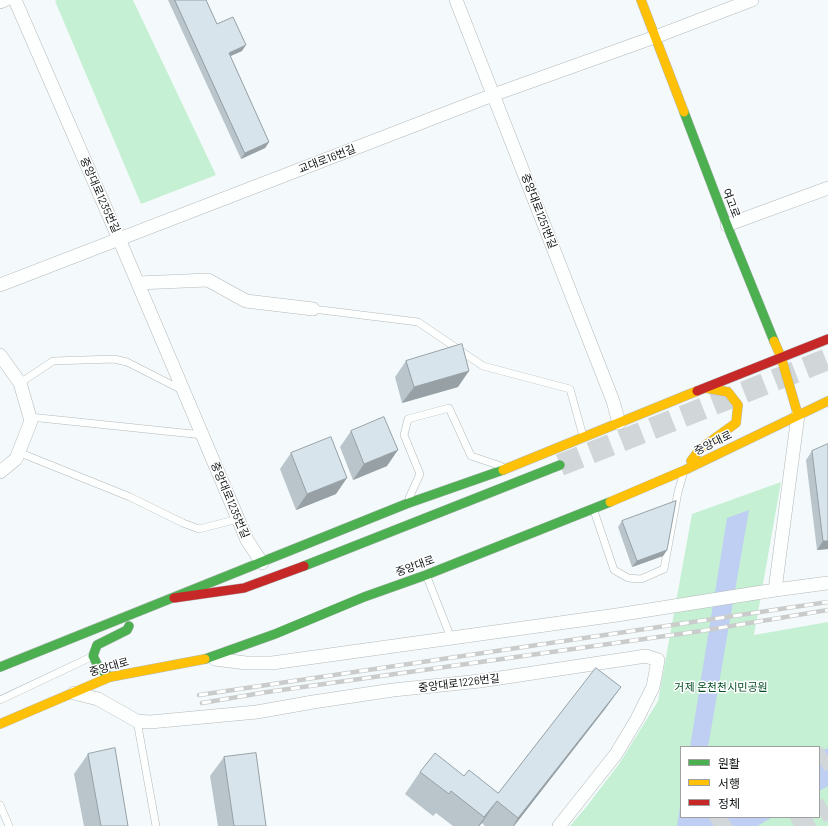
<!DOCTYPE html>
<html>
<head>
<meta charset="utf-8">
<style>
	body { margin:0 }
	#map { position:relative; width:828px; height:826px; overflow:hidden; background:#f4fafb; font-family:Barlow,"Noto Sans KR",sans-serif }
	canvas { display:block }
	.legend { position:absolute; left:680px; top:746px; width:140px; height:72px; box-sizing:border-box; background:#fff; border:1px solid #9ea0a1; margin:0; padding:5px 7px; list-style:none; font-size:12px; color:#0d1213 }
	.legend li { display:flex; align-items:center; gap:8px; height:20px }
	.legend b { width:20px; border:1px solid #9ea0a1 }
</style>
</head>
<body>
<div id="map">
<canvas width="828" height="826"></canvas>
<ul class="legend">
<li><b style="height:5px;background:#4caf50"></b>원활</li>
<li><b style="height:5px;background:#ffc107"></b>서행</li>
<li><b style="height:5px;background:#c62828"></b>정체</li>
</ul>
</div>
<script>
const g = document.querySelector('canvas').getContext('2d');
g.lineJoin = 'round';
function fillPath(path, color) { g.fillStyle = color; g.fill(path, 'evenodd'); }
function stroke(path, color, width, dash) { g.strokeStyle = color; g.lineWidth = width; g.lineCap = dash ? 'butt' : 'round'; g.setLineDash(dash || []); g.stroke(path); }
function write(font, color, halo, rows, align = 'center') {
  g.font = font + ' Barlow,"Noto Sans KR",sans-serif'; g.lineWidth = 3; g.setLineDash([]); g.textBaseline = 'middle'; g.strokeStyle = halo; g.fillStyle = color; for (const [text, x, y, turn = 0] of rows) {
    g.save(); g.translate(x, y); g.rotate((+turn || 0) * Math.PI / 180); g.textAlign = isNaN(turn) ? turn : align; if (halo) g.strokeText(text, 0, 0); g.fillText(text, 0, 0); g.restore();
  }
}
fillPath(new Path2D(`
	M57,0H133L216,175L141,204L55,1Z
	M781,482L754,635L828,622V826H570L587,806L619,764L658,701L692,514ZM681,747H819V817H681Z`), '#c6f0d3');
fillPath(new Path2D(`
	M749,510L708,747H690L727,518Z
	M828,748V786L819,791V752Z
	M681,800V817H773L757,826H677Z`), '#bfcff3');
stroke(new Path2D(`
	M560,465L828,359
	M819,762L828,756
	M819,813L828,808
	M714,826L727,817
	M794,826L812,817`), '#d1d7d8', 22, [22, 11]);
const lane = new Path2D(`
	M313,309L418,322L483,366L570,389L583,436
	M20,383L53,361L114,359L127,362L182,390
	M30,417L203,435
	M18,452L130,497L183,523L199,529L238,519
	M409,498L420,474L404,435L408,419L449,408L471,456L501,466
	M594,511L614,570L628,578L641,579L664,569L678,492L683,475
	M427,577L451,638
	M0,700L91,657
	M137,721L156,826
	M0,805L9,826`);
const street = new Path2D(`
	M15,0L119,239L247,540L262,563
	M456,0L613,401L619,423
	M0,2L5,0
	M727,225L828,188
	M138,283L208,280L246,301L313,309
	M0,285L493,95L655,37L752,0
	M0,355L20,383L31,421L16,459L0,472
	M775,590L798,415
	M215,659L246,663H272L617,615L775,590L828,583
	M74,693L98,699L137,721L150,722L257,712L313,702L393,690L480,681L646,656L658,660L653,687L637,719L616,754L559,826`);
const fast = new Path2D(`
	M684,112L727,225L774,341
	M304,566L560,465
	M205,659L275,634L364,597L426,575L610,502
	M0,667L406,504L503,470
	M110,677L99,668L93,656L97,645L127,630L129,626`);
const slow = new Path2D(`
	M641,0L684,112
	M774,341L781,357L798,415
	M691,461L700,449L736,423L738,405L728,392L706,388
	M503,470L697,391
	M610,502L685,470L828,401
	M0,724L110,677L205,659`);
const jam = new Path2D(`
	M697,391L828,339
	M174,598L244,588L304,566`);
stroke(lane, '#b4b9ba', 8);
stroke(street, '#b4b9ba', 14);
stroke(fast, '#b4b9ba', 10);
stroke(slow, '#b4b9ba', 10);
stroke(jam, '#b4b9ba', 10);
stroke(lane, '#fdfefe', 7);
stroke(street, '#fdfefe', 13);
stroke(fast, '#4caf50', 9);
stroke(slow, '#ffc107', 9);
stroke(jam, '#c62828', 9);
const rail = new Path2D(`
	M199,695L828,602
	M202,703L267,692L701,631L828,610`);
stroke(rail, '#cacccc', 4.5);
stroke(rail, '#fff', 3, [9]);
fillPath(new Path2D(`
	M168,0H206L217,24L242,51L230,56L269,142L265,148L241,159Z
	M406,361L458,387L402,403L395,377Z
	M351,431L387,466L353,480L340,447Z
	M812,451L828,549L817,550L806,460Z
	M291,453L336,494L296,510L280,469Z
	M622,521L667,550L663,556L632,567L618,527Z
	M621,687L605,709L514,826H485L482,823L479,826H453L436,813L433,816L405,794L420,772L464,776L498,793Z
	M88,754L128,826H84L74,774Z
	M224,757L266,826H218L210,776Z`), '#b9c4cb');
fillPath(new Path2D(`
	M246,45L242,51L224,59L229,53Z
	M269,142L265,148L241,159L245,153Z
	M469,371L458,387L402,403L414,387Z
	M398,450L387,466L353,480L364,464Z
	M347,478L336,494L296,510L307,494Z
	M823,541H828V549L817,550Z
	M667,550L663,556L632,567L637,561Z
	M621,687L605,709L514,826H513L518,818Z
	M497,801L482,823L479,826H478Z`), '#96a0a5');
const building = new Path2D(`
	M175,0H206L217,24L233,17L246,45L229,53L269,142L245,153Z
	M462,344L469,371L414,387L406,361Z
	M384,417L398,450L364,464L351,431Z
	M331,437L347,478L307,494L291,453Z
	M828,444V541H823L812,451Z
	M676,501L667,550L637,561L622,521Z
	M596,668L621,687L518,818L497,801L484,817L451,791L449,794L420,772L435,753L464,776L469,770L498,793Z
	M115,748L128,826H101L88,754Z
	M256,753L266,826H234L224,757Z`);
fillPath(building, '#d7e4ec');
stroke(building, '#96a0a5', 1);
write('11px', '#0d1213', '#fff', [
	["교대로16번길",327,159,-21],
	["중앙대로1235번길",100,195,66],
	["여고로",731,203,69],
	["중앙대로1251번길",539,211,69],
	["중앙대로",713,443,-26],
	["중앙대로1235번길",230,500,67],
	["중앙대로",415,566,-20],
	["중앙대로",109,667,-16],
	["중앙대로1226번길",459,683,-7]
]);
write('11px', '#044c24', '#fff', [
	["거제 온천천시민공원",721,687]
]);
</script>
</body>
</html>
